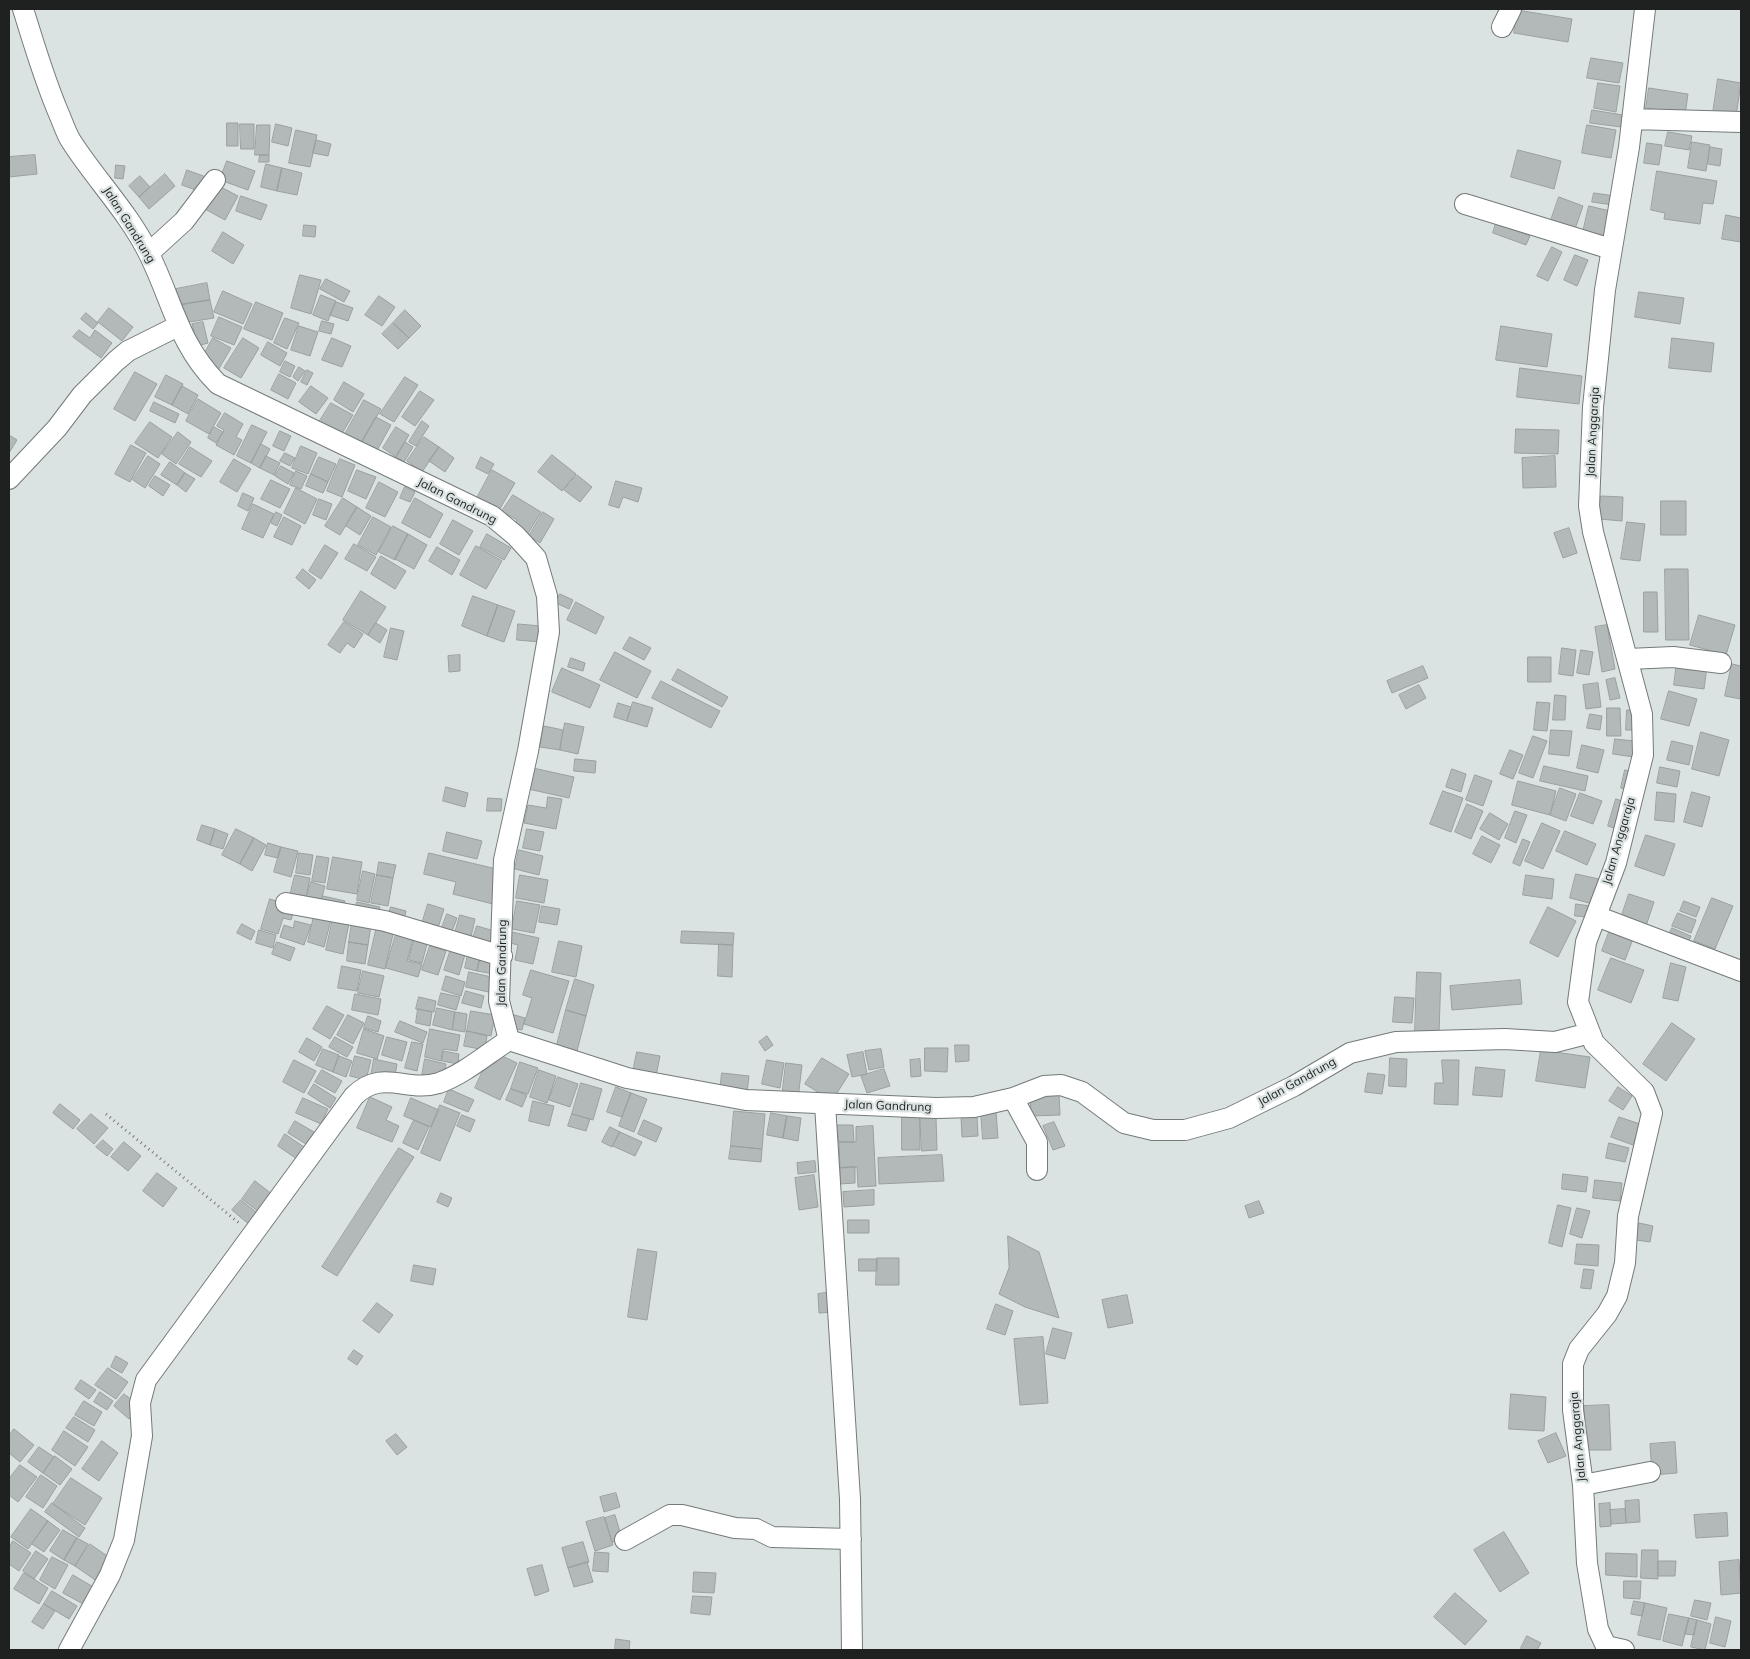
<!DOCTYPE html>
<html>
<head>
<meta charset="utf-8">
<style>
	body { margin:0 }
	#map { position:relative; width:1750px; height:1659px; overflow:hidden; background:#dbe3e2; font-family:Mulish,sans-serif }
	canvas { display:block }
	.frame { position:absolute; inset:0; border:10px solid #1f2121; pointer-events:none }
</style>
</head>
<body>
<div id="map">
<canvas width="1750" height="1659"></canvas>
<div class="frame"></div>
</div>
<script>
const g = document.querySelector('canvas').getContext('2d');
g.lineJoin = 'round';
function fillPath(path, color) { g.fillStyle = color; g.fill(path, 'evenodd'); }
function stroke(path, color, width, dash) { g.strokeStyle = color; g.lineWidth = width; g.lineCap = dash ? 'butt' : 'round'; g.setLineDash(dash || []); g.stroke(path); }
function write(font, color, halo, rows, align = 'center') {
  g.font = font + ' Mulish,sans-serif'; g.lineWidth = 4.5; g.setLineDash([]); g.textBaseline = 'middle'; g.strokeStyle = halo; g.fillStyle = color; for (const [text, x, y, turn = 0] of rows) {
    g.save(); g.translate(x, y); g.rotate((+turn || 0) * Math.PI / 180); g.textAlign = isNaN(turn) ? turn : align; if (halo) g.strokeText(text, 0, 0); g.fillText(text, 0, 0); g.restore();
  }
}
const building = new Path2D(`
	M1517,10L1572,19L1568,42L1514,33Z
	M1591,58L1623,63L1619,83L1587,78Z
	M1718,79L1741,83L1736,116L1713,113Z
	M1598,83L1620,86L1616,112L1594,108Z
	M1649,88L1688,94L1685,115L1646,108Z
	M1592,110L1623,115L1621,127L1590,123Z
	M227,123H238V146H227Z
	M240,124H254V149H241Z
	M276,124L292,128L288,146L272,142Z
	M257,125H270L269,155H255Z
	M1587,125L1616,130L1611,158L1582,153Z
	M296,130L317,135L310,167L289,163Z
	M1668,132L1692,136L1689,150L1665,146Z
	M316,140L331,144L328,156L313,153Z
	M1692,142L1710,145L1706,171L1688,168Z
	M1647,143L1662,145L1659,165L1644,163Z
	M1710,147L1722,149L1720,166L1708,164Z
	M1518,150L1561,161L1554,189L1511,177Z
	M35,155L37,174L9,177V157Z
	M260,155H269V162H259Z
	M227,161L255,171L248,190L220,180Z
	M266,164L282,168L277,191L261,187Z
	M116,165L125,166L123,179L115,178Z
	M282,168L302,173L297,195L277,191Z
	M187,170L206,177L201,192L182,185Z
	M1657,171L1717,181L1713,204L1703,203L1700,224L1664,219L1665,213L1651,210Z
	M165,174L175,186L149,209L139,197Z
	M140,176L150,187L139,197L129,186Z
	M215,184L238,196L225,220L203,208Z
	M1594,193L1615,196L1613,205L1592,202Z
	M241,196L267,205L261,220L236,211Z
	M1559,197L1583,206L1574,232L1550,223Z
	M1589,206L1610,211L1605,236L1583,232Z
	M1726,215L1741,218V242L1722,239Z
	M1496,223L1530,236L1526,245L1493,233Z
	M304,225L316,226L315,237L303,236Z
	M223,232L244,245L233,264L212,251Z
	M1552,247L1562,252L1548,281L1537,276Z
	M1575,255L1588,260L1577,286L1564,280Z
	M300,275L321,280L311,314L291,308Z
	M326,279L350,291L344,302L320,289Z
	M207,283L210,300L179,305L176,289Z
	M223,291L252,304L243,324L214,312Z
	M1639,292L1684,298L1680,324L1635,317Z
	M321,295L336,301L328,321L313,315Z
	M379,296L395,307L382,326L365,315Z
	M210,300L214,318L183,323L179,305Z
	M256,302L283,313L272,340L244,329Z
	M336,302L353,308L348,321L330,315Z
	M109,308L133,327L122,341L98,322Z
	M405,310L421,326L409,338L393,323Z
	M86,313L98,323L93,329L81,319Z
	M219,317L242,327L234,345L211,336Z
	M285,318L299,323L287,349L274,343Z
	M322,321L334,324L331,334L319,331Z
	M203,322L208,343L198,346L192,324Z
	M393,323L409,338L398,349L382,334Z
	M299,326L318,332L310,356L291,350Z
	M1501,326L1552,334L1547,367L1496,360Z
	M79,330L90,338L95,330L112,343L101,358L73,337Z
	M213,338L231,348L217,372L200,362Z
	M243,338L259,348L241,378L224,368Z
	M332,338L351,346L342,367L322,360Z
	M1672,338L1714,343L1711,372L1669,368Z
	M268,342L287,353L280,366L261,355Z
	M285,361L295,366L290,377L280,372Z
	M299,367L305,371L298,381L293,377Z
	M1520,368L1582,376L1579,404L1517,397Z
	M307,370L313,373L307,385L301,382Z
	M135,372L157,384L135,421L114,409Z
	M279,374L296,383L288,399L271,390Z
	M166,375L183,384L172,405L155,397Z
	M405,377L418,385L394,422L380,414Z
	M344,382L364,394L353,412L334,400Z
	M182,386L198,395L188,414L172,405Z
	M311,386L328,398L316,414L299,402Z
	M420,391L434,400L415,426L402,417Z
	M198,399L221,413L209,434L186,421Z
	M364,400L381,409L360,445L344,436Z
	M154,402L179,414L175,423L150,411Z
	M331,403L353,415L338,440L316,427Z
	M225,413L243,424L236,437L242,440L234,455L216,445L224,430L217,426Z
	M376,417L391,425L375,454L360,445Z
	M422,421L429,426L416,446L409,442Z
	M150,422L172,437L158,458L135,443Z
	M252,425L267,432L251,463L237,456Z
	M214,427L223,432L216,443L208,438Z
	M396,427L409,435L396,457L383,448Z
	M1516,429L1559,430L1558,454L1515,453Z
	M280,431L291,436L284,451L273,446Z
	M178,432L191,442L176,464L162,454Z
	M9,435L17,440L9,453Z
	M424,437L439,447L422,472L407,461Z
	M405,442L413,447L404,462L396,457Z
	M261,444L270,449L260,468L251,463Z
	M131,445L146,453L130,482L115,474Z
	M301,446L317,453L308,474L292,468Z
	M190,447L212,461L201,477L179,464Z
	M439,447L454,458L445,472L429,461Z
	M285,453L295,458L290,466L280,461Z
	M552,455L576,474L562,491L538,472Z
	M148,456L160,464L145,488L133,480Z
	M266,456L280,463L274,475L260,468Z
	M1555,456L1556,487L1523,488L1522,458Z
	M319,457L336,464L328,482L311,474Z
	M481,457L494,464L488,474L476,468Z
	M234,459L251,469L237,492L220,482Z
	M340,459L355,465L342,497L327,491Z
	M170,462L185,473L177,485L161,475Z
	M281,466L294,473L288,484L275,476Z
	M357,470L376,477L366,499L348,491Z
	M492,470L515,483L498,512L476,500Z
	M296,471L307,476L301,489L290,485Z
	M185,473L195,479L186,492L177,485Z
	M311,474L328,482L323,493L306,486Z
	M577,475L592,487L580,502L564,490Z
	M155,476L170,485L163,496L149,486Z
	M271,480L290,489L280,508L261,499Z
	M616,481L642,488L638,502L623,497L619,508L609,505Z
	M379,482L398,492L385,517L366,508Z
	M405,487L415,492L410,502L400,498Z
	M296,488L317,499L305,524L284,513Z
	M243,493L254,498L248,511L238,506Z
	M513,495L541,512L525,538L511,530L517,520L502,511Z
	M1601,496L1623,497L1622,521L1599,519Z
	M343,498L357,507L340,535L325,526Z
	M415,498L443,514L430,538L402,523Z
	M319,499L332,504L326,520L313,515Z
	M1661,501H1686V535H1661Z
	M253,504L274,514L263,538L242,529Z
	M357,507L371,516L360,535L346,526Z
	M276,512L282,515L277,526L271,523Z
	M543,512L554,519L540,543L529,536Z
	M284,517L301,526L292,545L274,537Z
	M373,517L391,527L376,555L358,545Z
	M453,520L473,531L459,555L440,544Z
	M1627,522L1645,524L1640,561L1621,559Z
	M393,526L408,534L395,560L379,552Z
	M1569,528L1577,553L1563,558L1554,533Z
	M408,534L427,545L414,569L395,559Z
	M487,534L511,548L504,560L480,547Z
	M354,544L376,557L367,571L345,559Z
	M325,545L338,553L321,579L309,571Z
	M476,546L502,561L486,589L460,575Z
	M437,547L460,560L452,575L429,561Z
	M381,556L406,571L395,589L371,574Z
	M303,569L316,580L309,589L296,578Z
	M1665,569H1688L1689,640H1666Z
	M361,591L386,607L368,635L343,620Z
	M1644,592H1657L1658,632H1644Z
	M560,594L573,600L569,609L556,603Z
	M473,596L498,605L487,636L462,626Z
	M576,602L604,617L596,634L567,620Z
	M498,605L515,611L504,642L487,636Z
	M1699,615L1735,625L1726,655L1690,645Z
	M344,622L363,634L354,648L347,643L340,653L328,645Z
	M376,623L387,630L380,643L368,635Z
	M518,624L541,626L540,642L517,640Z
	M1607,625L1615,669L1602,672L1595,627Z
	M391,628L404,631L397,660L384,657Z
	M630,637L651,648L644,660L623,649Z
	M1562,648L1576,650L1573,676L1559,674Z
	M1581,650L1593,652L1589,675L1577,673Z
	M615,652L651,671L637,698L600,680Z
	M460,655V671L449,672L448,656Z
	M1528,657H1551V682H1528Z
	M571,658L585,663L583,671L568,667Z
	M1677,662L1707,666L1704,689L1674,685Z
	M1732,664L1741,666V699L1725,696Z
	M1423,666L1428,678L1392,693L1387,681Z
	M562,668L600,685L590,708L552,692Z
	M678,669L728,697L722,707L672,680Z
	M1615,678L1620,698L1610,700L1606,680Z
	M661,681L720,711L711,728L652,698Z
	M1598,683L1601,707L1586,709L1583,685Z
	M1419,685L1426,698L1406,709L1399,695Z
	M1669,691L1697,699L1689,726L1661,719Z
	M1555,695L1566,696L1565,720H1553Z
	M633,702L653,708L647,727L627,721Z
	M1537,702L1550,703L1547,731L1534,730Z
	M618,703L631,707L627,721L614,717Z
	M1607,708H1620L1621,736H1607Z
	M1627,710L1639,711L1637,730H1626Z
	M1590,714L1602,716L1600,730L1587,728Z
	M565,723L584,727L578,754L560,750Z
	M544,726L563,730L560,750L540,747Z
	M1551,730L1572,731L1569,756L1549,754Z
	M1701,732L1729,740L1719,776L1692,769Z
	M1533,736L1547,741L1533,778L1519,773Z
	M1615,739L1635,741L1634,757L1613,754Z
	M1672,741L1693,746L1689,765L1667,760Z
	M1582,745L1604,750L1598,773L1577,768Z
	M1510,750L1523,755L1513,779L1500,774Z
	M575,759L596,761L595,773L574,771Z
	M1544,766L1588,776L1585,791L1540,781Z
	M1660,767L1680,771L1677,787L1657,783Z
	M533,768L574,777L569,798L528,789Z
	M1452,769L1466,774L1461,792L1446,787Z
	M1625,770L1635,772L1631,791L1621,788Z
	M1475,775L1492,781L1483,806L1466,800Z
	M1518,781L1556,791L1550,815L1512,805Z
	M446,787L468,793L465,807L443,801Z
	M1560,788L1576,794L1566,821L1550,815Z
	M1443,791L1463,798L1451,832L1430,824Z
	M1657,792L1676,794L1674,822L1655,820Z
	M1692,792L1710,797L1702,827L1684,822Z
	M1580,793L1602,801L1593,824L1571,816Z
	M548,797L562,799L556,829L524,823L528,805L546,808Z
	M488,798L502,799L501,811H487Z
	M1616,799L1628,803L1620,830L1608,826Z
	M1467,804L1483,811L1471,839L1455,832Z
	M1515,811L1527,815L1516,843L1505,838Z
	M1490,813L1508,824L1499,840L1480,829Z
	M1542,823L1560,831L1543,869L1525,861Z
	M202,825L215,829L210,845L197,840Z
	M215,829L228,834L223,849L210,845Z
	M236,829L254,838L240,864L222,855Z
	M527,829L544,832L540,851L523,848Z
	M1565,831L1596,844L1587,865L1556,851Z
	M447,832L482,841L477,859L443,851Z
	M1646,835L1675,844L1664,876L1635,866Z
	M1482,836L1500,845L1491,863L1473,854Z
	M254,838L266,845L252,871L240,864Z
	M1523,839L1530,842L1520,866L1513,863Z
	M268,843L281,847L278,858L265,855Z
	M281,847L298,851L291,877L274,872Z
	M519,850L543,856L539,875L515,869Z
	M299,853L313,855L310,875L296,873Z
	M429,853L501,870L493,904L453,894L456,882L424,874Z
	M317,856L329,858L325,883L312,881Z
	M333,857L362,862L357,894L327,889Z
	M379,862L396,865L393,878L377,875Z
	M363,871L375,874L369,903L357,900Z
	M1576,874L1599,879L1593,904L1570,898Z
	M295,875L310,878L305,903L289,900Z
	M377,875L393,878L388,906L371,903Z
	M520,875L548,880L544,903L516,898Z
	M1526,875L1554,879L1552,899L1523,895Z
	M311,882L325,886L319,908L305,904Z
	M1629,894L1654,902L1645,929L1620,921Z
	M323,896L345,901L343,912L321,907Z
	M1712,898L1733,906L1715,949L1694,941Z
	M270,899L295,907L291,920L283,918L278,934L261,929Z
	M517,901L540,905L534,933L512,929Z
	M1684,901L1700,907L1696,917L1680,911Z
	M357,902L380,907L377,918L354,912Z
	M428,904L444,909L437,931L421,927Z
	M1576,904L1590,906L1589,917L1575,916Z
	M542,906L560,909L557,925L539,922Z
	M391,907L406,911L404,920L388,916Z
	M1548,907L1576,921L1558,957L1530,943Z
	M1678,913L1696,920L1691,933L1672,926Z
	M447,914L457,918L450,937L440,933Z
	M460,915L475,919L470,941L454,937Z
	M314,916L331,920L324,947L308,942Z
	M333,919L349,923L343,954L326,950Z
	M295,921L311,925L304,945L280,937L284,925L293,928Z
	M352,922L371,925L368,945L349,942Z
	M242,924L255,931L251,940L237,933Z
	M377,926L394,930L385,969L368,965Z
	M477,926L498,932L493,950L471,944Z
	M1611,927L1634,936L1625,960L1602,951Z
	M1672,928L1691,936L1686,947L1667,939Z
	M259,930L276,935L273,948L256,943Z
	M397,931L414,936L407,961L422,964L418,977L386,968Z
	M682,931L734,933L733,945L681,943Z
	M512,932L539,938L533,964L515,960L518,945L510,943Z
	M415,937L428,940L422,963L409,960Z
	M559,941L582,946L576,977L552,972Z
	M277,942L295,948L290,961L272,954Z
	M349,942L368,945L365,964L347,961Z
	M719,944L733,945L732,977L718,976Z
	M430,946L446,951L438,975L422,970Z
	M452,946L466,951L459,975L444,970Z
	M469,950L481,953L477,971L465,968Z
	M481,953L497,956L494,974L477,971Z
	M1611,958L1644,970L1631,1003L1598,990Z
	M1671,963L1686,967L1678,1001L1663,998Z
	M342,966L361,970L357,991L338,988Z
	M531,970L569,981L553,1033L524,1024L532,998L523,995Z
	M363,971L384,976L379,997L358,993Z
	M469,972L496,978L493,993L466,987Z
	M1417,972L1441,973L1439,1033L1415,1032Z
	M446,976L465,982L461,996L442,990Z
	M575,979L594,985L586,1016L566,1010Z
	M1520,980L1522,1004L1452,1010L1450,986Z
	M466,991L484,996L481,1008L462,1003Z
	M441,993L460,997L456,1010L438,1005Z
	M355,994L381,999L378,1015L352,1010Z
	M419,997L436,1001L434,1012L416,1009Z
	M1395,997L1414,998L1412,1023L1393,1022Z
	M327,1006L344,1015L330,1039L313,1029Z
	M437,1008L455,1012L452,1030L433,1025Z
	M418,1009L432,1012L430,1026L416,1023Z
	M566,1010L586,1016L577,1051L557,1045Z
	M471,1011L495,1015L491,1036L467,1031Z
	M455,1012L467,1014L465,1032L453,1030Z
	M511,1014L525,1018L522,1030L507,1027Z
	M348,1015L364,1023L353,1044L337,1035Z
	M368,1016L381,1021L378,1032L364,1028Z
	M400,1021L427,1032L423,1043L395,1032Z
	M1672,1023L1695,1039L1666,1081L1643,1064Z
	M364,1029L384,1036L377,1059L357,1053Z
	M430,1029L460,1035L457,1051L443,1049L441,1061L425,1057Z
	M467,1031L487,1036L485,1050L464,1046Z
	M767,1036L773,1045L765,1051L759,1042Z
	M335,1037L353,1047L347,1057L329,1047Z
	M387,1037L407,1042L402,1061L382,1055Z
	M307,1038L322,1047L314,1061L299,1052Z
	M412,1042L423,1044L417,1071L405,1068Z
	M955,1045H969V1061L956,1062Z
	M925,1048H948L947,1072L925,1071Z
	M323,1049L339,1055L333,1072L316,1065Z
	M881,1049L884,1067L869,1070L865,1051Z
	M1541,1050L1590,1057L1585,1088L1536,1081Z
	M444,1051L459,1054L458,1064L442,1061Z
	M492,1051L517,1063L500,1100L475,1088Z
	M637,1052L660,1056L656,1076L633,1072Z
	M863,1052L867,1074L852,1077L847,1055Z
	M339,1056L352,1061L346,1077L333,1072Z
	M355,1056L371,1060L366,1080L350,1076Z
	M822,1058L849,1074L832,1101L805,1084Z
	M1390,1058L1407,1059L1406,1087L1389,1086Z
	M374,1059L397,1064L394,1081L371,1076Z
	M425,1059L446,1064L443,1080L422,1076Z
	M920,1059L921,1076L911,1077L910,1060Z
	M294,1060L316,1071L304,1093L283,1082Z
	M767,1060L784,1063L780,1088L762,1084Z
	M1442,1060H1459L1458,1105L1434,1104L1435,1083H1443Z
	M520,1062L538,1068L528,1094L511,1089Z
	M786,1063L802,1065L798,1099L782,1097Z
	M1476,1067L1505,1070L1502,1097L1473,1095Z
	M884,1069L890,1086L867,1093L861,1076Z
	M322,1070L342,1081L335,1093L315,1082Z
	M539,1070L556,1076L547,1103L530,1097Z
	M722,1073L749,1076L747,1092L720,1090Z
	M1368,1073L1385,1075L1382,1094L1365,1092Z
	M558,1077L578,1084L570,1107L549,1100Z
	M581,1083L602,1089L593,1120L572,1114Z
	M314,1084L336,1098L330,1108L308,1094Z
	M616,1087L631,1093L622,1117L607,1112Z
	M1618,1087L1632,1096L1623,1110L1609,1101Z
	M449,1089L474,1100L468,1112L444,1102Z
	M511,1089L527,1095L522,1107L506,1100Z
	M631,1093L647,1099L634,1132L619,1126Z
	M1059,1094L1060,1115L1031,1116L1030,1096Z
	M370,1097L392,1107L386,1120L399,1126L392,1142L357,1128Z
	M303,1098L328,1109L321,1124L296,1113Z
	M411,1098L439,1110L431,1127L404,1116Z
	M533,1101L554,1106L549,1126L529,1121Z
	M60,1104L80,1120L73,1129L53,1113Z
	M440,1105L460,1113L440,1161L421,1153Z
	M734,1111L765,1114L762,1149L731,1146Z
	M981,1112H996L998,1138L983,1139Z
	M771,1113L787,1116L783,1138L767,1135Z
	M91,1114L108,1128L94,1144L77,1129Z
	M572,1114L590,1119L586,1131L568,1126Z
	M462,1115L475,1120L470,1132L457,1126Z
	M787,1116L801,1118L798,1141L783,1138Z
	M977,1116L978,1136L962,1137L961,1117Z
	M902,1117H920V1150H902Z
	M920,1117H936L937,1150L922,1151Z
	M1619,1117L1640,1124L1633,1145L1611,1137Z
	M414,1120L429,1127L418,1150L403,1143Z
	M644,1120L662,1128L656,1142L638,1134Z
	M295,1121L314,1132L306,1144L288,1133Z
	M1054,1122L1065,1146L1053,1150L1043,1126Z
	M838,1125H853L854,1142H839Z
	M873,1126L876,1186L858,1187L857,1167L840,1168L839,1142H856V1127Z
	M610,1127L620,1132L612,1147L602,1142Z
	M620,1132L642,1142L635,1156L613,1146Z
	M285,1134L304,1147L297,1159L278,1146Z
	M103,1140L113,1149L107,1156L96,1147Z
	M124,1142L141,1156L128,1171L111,1157Z
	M1609,1143L1629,1148L1625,1162L1606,1158Z
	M731,1146L762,1149L761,1162L729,1159Z
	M399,1148L414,1157L337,1276L322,1267Z
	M942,1155L944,1181L879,1184L878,1158Z
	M815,1161L816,1172L798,1174L797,1163Z
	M855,1167V1183L840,1184V1168Z
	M157,1173L177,1188L163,1207L143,1191Z
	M1563,1174L1588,1177L1586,1192L1562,1189Z
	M814,1175L818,1207L799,1210L795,1178Z
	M1595,1180L1622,1183L1620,1201L1593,1198Z
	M255,1181L277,1198L263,1215L242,1199Z
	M874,1190V1205L844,1207L843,1192Z
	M441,1193L452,1198L448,1207L437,1202Z
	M241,1200L261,1216L252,1227L232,1210Z
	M1259,1201L1264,1213L1249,1218L1245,1206Z
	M1558,1205L1571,1208L1562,1247L1549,1243Z
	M1577,1208L1590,1211L1582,1238L1570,1234Z
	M848,1220H869V1233H848Z
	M1639,1223L1653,1226L1650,1242L1636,1240Z
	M1008,1236L1039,1252L1059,1318L1025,1307L999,1294L1009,1268Z
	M1577,1244L1599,1245L1598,1266L1575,1264Z
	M638,1249L657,1252L647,1320L628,1317Z
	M877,1258H899V1285H876Z
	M859,1259H877V1271H859Z
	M414,1265L436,1269L433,1285L411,1281Z
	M1584,1269L1594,1270L1591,1289L1581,1288Z
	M832,1292L834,1312L819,1313L818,1294Z
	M1127,1295L1133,1323L1108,1328L1102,1300Z
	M377,1303L393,1315L379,1333L363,1321Z
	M996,1304L1013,1311L1005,1335L987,1329Z
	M1053,1328L1072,1333L1065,1359L1046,1354Z
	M1043,1337L1048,1403L1020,1405L1014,1339Z
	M354,1350L363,1356L357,1365L348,1359Z
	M116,1356L128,1363L122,1373L111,1367Z
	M108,1368L128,1382L116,1399L95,1385Z
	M81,1380L96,1390L89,1399L75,1389Z
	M100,1392L113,1401L107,1410L94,1402Z
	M124,1394L140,1406L129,1419L114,1406Z
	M1511,1394L1546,1397L1544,1431L1509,1429Z
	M84,1401L102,1412L94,1426L75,1415Z
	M1609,1405L1611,1450H1586L1584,1406Z
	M74,1417L95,1430L88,1442L66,1428Z
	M14,1429L34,1445L20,1462L9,1453V1436Z
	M64,1431L88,1447L75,1466L52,1450Z
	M1556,1433L1566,1456L1548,1463L1538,1441Z
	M396,1434L407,1447L397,1455L386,1441Z
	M102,1441L118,1453L99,1481L82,1469Z
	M1675,1442L1677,1473L1652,1475L1650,1444Z
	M39,1447L54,1457L43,1473L28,1462Z
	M55,1456L72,1469L60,1485L43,1473Z
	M20,1465L37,1477L18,1502L9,1495V1479Z
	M41,1475L57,1486L43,1508L26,1497Z
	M71,1478L102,1498L85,1525L53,1504Z
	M616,1493L620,1507L604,1512L600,1497Z
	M1639,1500L1640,1522L1626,1523L1625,1501Z
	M52,1503L85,1528L79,1537L45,1512Z
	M1610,1503L1611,1526L1600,1527L1599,1504Z
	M31,1509L48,1521L28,1549L11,1537Z
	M1625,1509L1626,1523L1611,1524L1610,1510Z
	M1727,1513L1728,1536L1696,1538L1694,1515Z
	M615,1515L622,1539L612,1542L605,1518Z
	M604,1517L613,1545L595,1551L586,1522Z
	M48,1521L60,1530L44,1552L32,1544Z
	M63,1530L77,1538L64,1560L50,1551Z
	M1504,1532L1529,1573L1500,1592L1474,1550Z
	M77,1538L88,1544L75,1566L64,1560Z
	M13,1541L31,1553L19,1571L9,1564V1548Z
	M583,1542L589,1562L568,1568L562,1548Z
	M90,1544L113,1560L98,1582L75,1566Z
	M1642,1550H1658V1579L1641,1578Z
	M36,1551L48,1559L34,1579L23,1571Z
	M595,1552L609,1553L608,1572L593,1571Z
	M1606,1553L1637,1554V1577L1606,1575Z
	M52,1557L68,1565L55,1589L40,1580Z
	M1739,1560L1741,1593L1721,1595L1719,1562Z
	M1658,1561H1676L1675,1576H1658Z
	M587,1562L593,1582L574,1587L568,1568Z
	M542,1565L549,1591L535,1596L527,1569Z
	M694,1572L716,1573L714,1593L693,1592Z
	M24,1573L48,1588L39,1604L14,1589Z
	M73,1575L95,1588L85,1605L63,1593Z
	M1624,1581H1641L1640,1599L1624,1598Z
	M52,1591L77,1606L69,1619L44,1604Z
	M1455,1593L1487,1621L1465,1645L1434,1617Z
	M693,1596L712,1597L710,1615L691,1613Z
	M1695,1600L1711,1603L1707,1620L1691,1616Z
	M1634,1601L1645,1603L1642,1616L1631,1614Z
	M1645,1603L1667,1608L1660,1640L1638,1635Z
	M44,1604L55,1611L43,1629L32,1622Z
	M1669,1614L1689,1618L1682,1646L1663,1641Z
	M1716,1617L1731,1621L1725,1647L1710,1643Z
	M1689,1618L1697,1620L1694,1635L1685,1634Z
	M1697,1620L1711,1624L1705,1650L1691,1647Z
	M1527,1636L1541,1643L1537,1650H1520Z
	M616,1639L630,1641L629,1650H615Z`);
fillPath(building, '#b2b9b8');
stroke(building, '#99a09f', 1);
const minor = new Path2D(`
	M23,9C34,44 44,79 59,114C63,123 66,133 71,141C96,180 129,213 149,254C173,302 178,344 218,384L492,516L516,536L536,558L547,596L549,632L528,751L504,860L499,1001L509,1040L627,1078L746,1100L936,1108L974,1107L1013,1098L1044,1086L1061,1085L1082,1092L1124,1123L1153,1130H1185L1229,1118L1294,1086L1350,1053L1396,1042L1505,1039L1555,1042L1590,1033
	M1502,27L1511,9
	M1632,119L1741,122
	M1465,204L1611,249
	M149,253L184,221L215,180
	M9,479L57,428L82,395L116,361L128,351L178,326
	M1628,659L1673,657L1721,663
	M286,903L385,921L502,956
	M1596,916L1741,971
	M1013,1098L1037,1142V1170
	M825,1104L850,1499L852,1650
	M1583,1485L1650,1472
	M625,1540L670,1515H682L735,1528L756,1529L772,1537L851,1539
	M69,1650L110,1575L124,1540L142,1436L140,1403L146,1380L354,1096C382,1068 407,1093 439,1083C464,1074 487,1054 509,1040
	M1624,1650L1606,1646L1598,1629L1587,1563L1583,1485L1573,1410V1364L1579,1349L1607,1314L1617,1296L1625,1263L1628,1216L1652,1113L1644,1092L1594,1043L1578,1002L1586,942L1616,863L1643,755L1642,714L1593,532L1589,506L1593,407L1605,290L1629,147L1645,9`);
stroke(minor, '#747a7a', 22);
stroke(new Path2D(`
	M106,1114L239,1223`), '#767b7a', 3, [1, 4]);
stroke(minor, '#fff', 20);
write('12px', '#1f2121', '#dbe3e2', [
	["Jalan Gandrung",129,225,58],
	["Jalan Anggaraja",1593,432,-87],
	["Jalan Gandrung",457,501,27],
	["Jalan Anggaraja",1619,841,-74],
	["Jalan Gandrung",502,963,-89],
	["Jalan Gandrung",1297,1082,-29],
	["Jalan Gandrung",888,1106,2],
	["Jalan Anggaraja",1578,1437,-95]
]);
</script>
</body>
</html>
